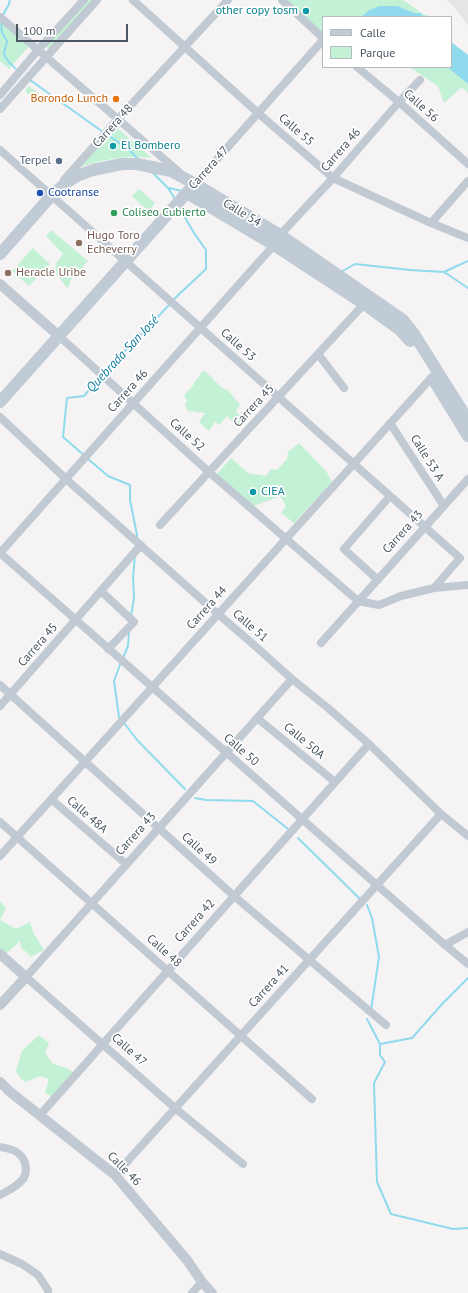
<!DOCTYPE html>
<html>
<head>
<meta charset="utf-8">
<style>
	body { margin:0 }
	#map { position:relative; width:468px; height:1293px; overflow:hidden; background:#f5f3f3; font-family:"PT Sans",sans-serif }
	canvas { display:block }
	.legend { position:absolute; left:322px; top:16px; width:130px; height:52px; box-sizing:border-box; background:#fff; border:1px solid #b7bbc0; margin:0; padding:5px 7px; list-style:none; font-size:12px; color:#4a5661 }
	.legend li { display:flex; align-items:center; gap:8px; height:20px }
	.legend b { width:20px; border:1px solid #b7bbc0 }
	.scale { position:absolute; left:16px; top:24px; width:112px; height:18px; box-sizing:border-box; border:2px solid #4a5661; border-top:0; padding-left:5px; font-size:12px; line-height:14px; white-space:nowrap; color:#4a5661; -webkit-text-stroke:3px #fff; paint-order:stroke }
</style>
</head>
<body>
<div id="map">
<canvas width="468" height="1293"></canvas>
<ul class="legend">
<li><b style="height:5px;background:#c1cbd6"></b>Calle</li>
<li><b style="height:11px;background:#c3f1d5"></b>Parque</li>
</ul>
<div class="scale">100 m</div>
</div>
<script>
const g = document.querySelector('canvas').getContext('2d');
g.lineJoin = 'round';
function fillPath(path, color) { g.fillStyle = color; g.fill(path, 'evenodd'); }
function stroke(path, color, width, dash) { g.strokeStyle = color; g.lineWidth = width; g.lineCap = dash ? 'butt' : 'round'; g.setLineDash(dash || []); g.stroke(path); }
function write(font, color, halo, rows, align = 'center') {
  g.font = font + ' "PT Sans",sans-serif'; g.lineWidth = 3.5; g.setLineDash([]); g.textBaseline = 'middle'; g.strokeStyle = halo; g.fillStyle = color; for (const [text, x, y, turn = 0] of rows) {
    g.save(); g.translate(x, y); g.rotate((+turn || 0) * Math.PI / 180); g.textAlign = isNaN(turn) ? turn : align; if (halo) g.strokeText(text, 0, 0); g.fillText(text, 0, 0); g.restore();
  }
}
fillPath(new Path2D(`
	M446,0H468V25L453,6Z`), '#e6e4e5');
fillPath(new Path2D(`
	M87,0H95L50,50L45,46Z
	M284,0H403L423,14L432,17H424L420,13H414L398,6L369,10L361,17H323V35Z
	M0,21L29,46L9,69L0,61Z
	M409,67H447L468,84V93L462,87L444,103L438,86Z
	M29,86L41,96L36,101L25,91Z
	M115,126L152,158C127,155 105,159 81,167Z
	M139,189L155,203L148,211L132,196Z
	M51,230L88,261L70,281V284L67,288L55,272L56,263L63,254L46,236Z
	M33,248L50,264L29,286L12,271Z
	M205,371L222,388L228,390L240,405L236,411L245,422L239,428L227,416L219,425L215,422L209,431L199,422L205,413L188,411L185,405L187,401L184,395L191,388L202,372Z
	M299,443L326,471L332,482L294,523L281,513L286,506L280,496L251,507L217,474L231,458L248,473L266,476L271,469L277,470L287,459L288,452Z
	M0,901L6,908L0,920L16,929L30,922L34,934L44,950L31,957L21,947L20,941L6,954H0Z
	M39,1035L49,1043L45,1053L53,1064L67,1068L77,1075L55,1098L45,1093L49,1079L40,1076L26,1082L21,1079L16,1071L22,1051Z`), '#c3f1d5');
fillPath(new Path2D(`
	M380,6H398L414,13H420L424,17H361L369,10Z
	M451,42L468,55V84L447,67H451Z`), '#90daee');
stroke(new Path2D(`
	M3,15L9,4L10,0
	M1,21L2,33L7,41C7,45 4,50 4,53C4,60 14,66 18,71
	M30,80L103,132
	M108,135L129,150L139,160
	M152,172L168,188L175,199
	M169,188L182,191
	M341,272L355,264L410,270L444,272L468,288
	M444,272L468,261
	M173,300L206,269V250L194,233L179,207
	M104,373L170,304
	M85,456L63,437L67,398L84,396L101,376
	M88,459L108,476L130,485V500L137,535V538
	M131,616L134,598L133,577L135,556
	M123,658L128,646L129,632
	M121,662L114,681L119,717L121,719
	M124,723L138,741L185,789
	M195,798L206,800L253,801L288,829
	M298,838L360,899
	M367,905L372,918L379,957L371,1010
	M367,1019L380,1044V1055L385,1062L374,1083L377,1182L391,1214L453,1229L468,1228
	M380,1044L412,1038L443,1003L468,978`), '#90daee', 2);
stroke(new Path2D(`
	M133,0L258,113L333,178L431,223L468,238
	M282,0L323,38
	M0,17L179,172
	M357,67L399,102L468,164
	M0,95L38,50L84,0
	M0,109L97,0
	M0,150L460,558L434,588
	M64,180L118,119L228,0
	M191,182L195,184L323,40
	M431,223L468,181
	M280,235L333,178L399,102L420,80
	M59,336L209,472L358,601L379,605L401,596L434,588L468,585
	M318,354L344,388
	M0,417L66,479L218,614L254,645L292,679L328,708L369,744L441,814L468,836
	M390,423L444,506
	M160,525L364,304
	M0,553C147,684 296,814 445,945L468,964
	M0,553L274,245
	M378,580L344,549L390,496
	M101,591L134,622L108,649
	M321,643L468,479
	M0,685L234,896L386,1025
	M0,706L141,545
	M257,718L335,782
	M51,799L126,864
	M0,822L312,1099
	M0,856L432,377
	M445,945L468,932
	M40,1115L369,744
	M0,1147C6,1148 13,1149 18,1153C25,1158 29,1171 23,1179C17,1187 9,1190 0,1195
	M243,1164L175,1108L26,977L292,679
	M115,1175L441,814
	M0,1254L22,1264L38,1275L48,1290V1293
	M192,1293L202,1282`), '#c1cad2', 8);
stroke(new Path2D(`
	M0,284L59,336
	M0,954L26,977L0,1005
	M0,1082L9,1091L115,1175L187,1260L202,1282L212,1293`), '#c1cad2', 10);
stroke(new Path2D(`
	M187,193L274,245L364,304L400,330L410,341
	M0,254L51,196L66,183L77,176L93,170L122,164H137L171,171L195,184L280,235L403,320L414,334L468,420
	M433,379L468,436
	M0,402L191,188`), '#c1cbd6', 12);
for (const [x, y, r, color] of [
	[306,11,4,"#0f9aa8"],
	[116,99,4,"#e8710a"],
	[113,146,4,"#0f9aa8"],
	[59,161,4,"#5c6f8a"],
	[40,193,4,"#1a4fb4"],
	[114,213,4,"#2e9e5b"],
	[79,243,4,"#8d6e63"],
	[8,273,4,"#8d6e63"],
	[253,492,4,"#0f9aa8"]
]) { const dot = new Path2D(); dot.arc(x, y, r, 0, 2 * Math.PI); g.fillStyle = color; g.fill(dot); stroke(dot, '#fff', 1.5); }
write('12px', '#0d838f', '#fff', [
	["other copy tosm",298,11,"right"],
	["El Bombero",121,146],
	["CIEA",261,492]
], 'left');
write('12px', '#c56008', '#fff', [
	["Borondo Lunch",108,99]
], 'right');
write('12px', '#4a5661', '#fff', [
	["Calle 56",421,106,42],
	["Carrera 48",113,126,-48],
	["Calle 55",296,130,41],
	["Carrera 46",341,150,-49],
	["Carrera 47",209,168,-48],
	["Calle 54",242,213,31],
	["Calle 53",238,345,42],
	["Carrera 46",128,391,-48],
	["Carrera 45",254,406,-47],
	["Calle 52",187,435,42],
	["Calle 53 A",427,458,58],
	["Carrera 43",403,532,-48],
	["Carrera 44",207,608,-48],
	["Calle 51",250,626,41],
	["Carrera 45",38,645,-49],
	["Calle 50A",304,741,40],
	["Calle 50",241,750,41],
	["Calle 48A",87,815,41],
	["Carrera 43",136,834,-48],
	["Calle 49",199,849,42],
	["Carrera 42",195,921,-48],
	["Calle 48",164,951,42],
	["Carrera 41",269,986,-48],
	["Calle 47",129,1050,42],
	["Calle 46",124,1169,45]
]);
write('12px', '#4e5e75', '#fff', [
	["Terpel",51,161]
], 'right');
write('12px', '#164399', '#fff', [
	["Cootranse",48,193]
], 'left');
write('12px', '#27864d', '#fff', [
	["Coliseo Cubierto",122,213]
], 'left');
write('12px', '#785e54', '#fff', [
	["Hugo Toro",87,236],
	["Echeverry",87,250],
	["Heracle Uribe",16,273]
], 'left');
write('italic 13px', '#0c7c9b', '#fff', [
	["Quebrada San José",123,354,-47]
]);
</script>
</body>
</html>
